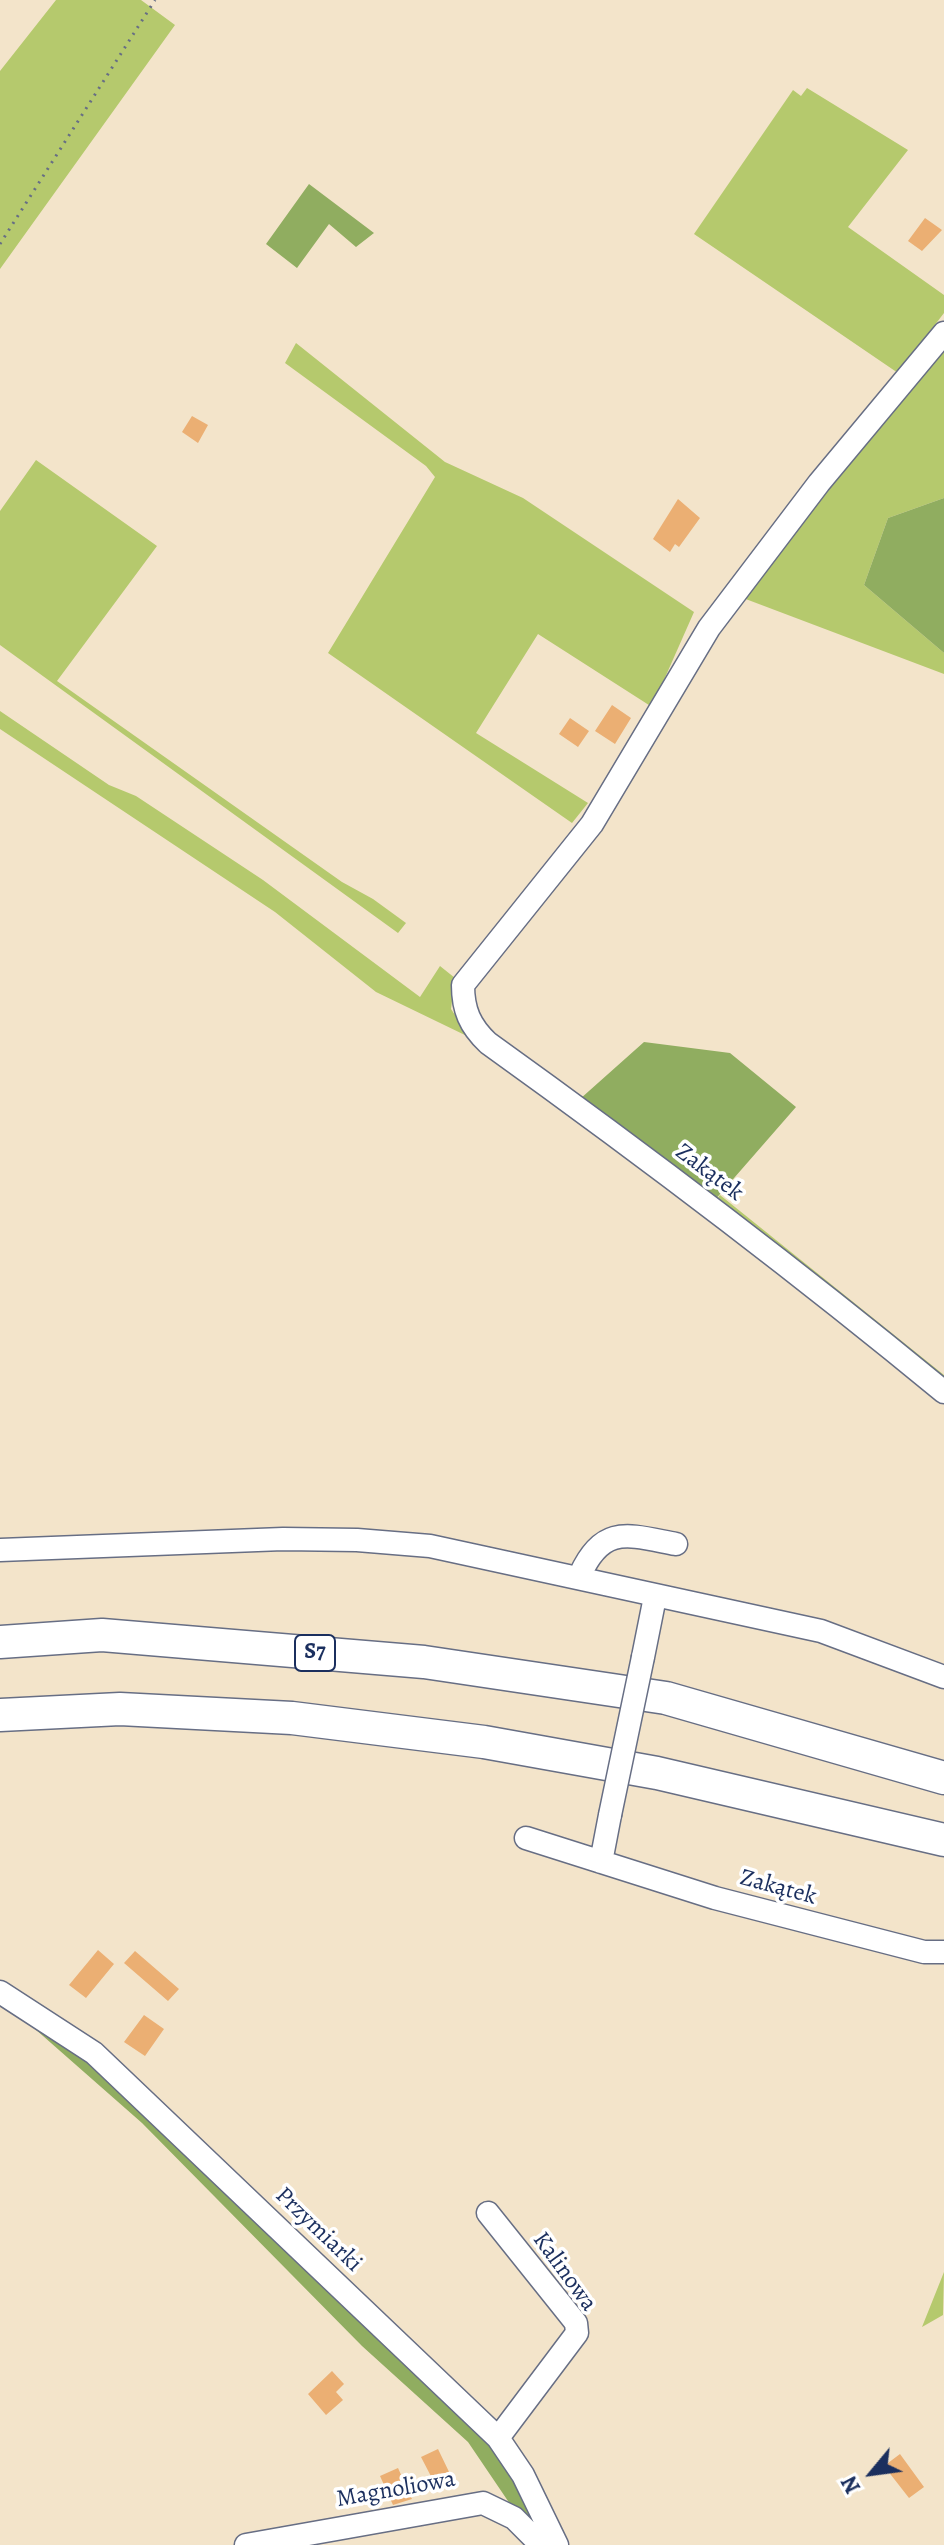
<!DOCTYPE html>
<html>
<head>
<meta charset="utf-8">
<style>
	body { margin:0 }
	#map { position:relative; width:944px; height:2545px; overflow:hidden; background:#f3e4ca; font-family:Alegreya,serif }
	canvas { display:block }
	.north { position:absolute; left:832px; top:2433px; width:80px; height:80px; -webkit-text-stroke:6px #fff; paint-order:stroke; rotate:241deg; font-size:22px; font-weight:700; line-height:32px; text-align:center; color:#1b2f5e }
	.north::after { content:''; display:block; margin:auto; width:28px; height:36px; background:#1b2f5e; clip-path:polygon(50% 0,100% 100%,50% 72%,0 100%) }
</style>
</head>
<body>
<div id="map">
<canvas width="944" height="2545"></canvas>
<div class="north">N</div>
</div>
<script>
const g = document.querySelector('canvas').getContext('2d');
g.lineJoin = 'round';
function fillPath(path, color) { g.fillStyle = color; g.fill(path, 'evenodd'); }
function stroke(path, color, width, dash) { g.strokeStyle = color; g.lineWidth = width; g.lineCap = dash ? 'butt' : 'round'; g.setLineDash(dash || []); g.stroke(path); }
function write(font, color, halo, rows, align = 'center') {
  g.font = font + ' Alegreya,serif'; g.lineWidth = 7; g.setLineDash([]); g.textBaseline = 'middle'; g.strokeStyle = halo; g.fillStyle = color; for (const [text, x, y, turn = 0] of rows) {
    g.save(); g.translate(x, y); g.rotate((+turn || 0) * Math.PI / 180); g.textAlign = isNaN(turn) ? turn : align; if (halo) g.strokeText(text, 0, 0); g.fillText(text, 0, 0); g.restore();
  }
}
fillPath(new Path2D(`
	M56,0H141L175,25L0,269V71Z
	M807,88L908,150L848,227L944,295V313L898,373L694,234L793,90L801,96Z
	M296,343L445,462L523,498L694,612L652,707L538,634L476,733L588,803L572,823L328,653L435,477L426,466L285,363Z
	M944,345V498L888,518L864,585L944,653V674L743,598Z
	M36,460L157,546L57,681L342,882L373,899L406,923L398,933L0,645V511Z
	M0,711L109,785L136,796L263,880L420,997L440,966L455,978L451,1009L469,1036L715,1201L720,1195L944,1375V1400L708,1213L469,1037L376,992L275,912L0,729Z
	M944,2272L943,2315L922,2327Z`), '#b5c96d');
fillPath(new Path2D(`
	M309,184L374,233L356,247L329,224L297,268L266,244Z
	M944,498V653L864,585L888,518Z
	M644,1042L730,1053L796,1107L714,1201L580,1099Z
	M18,2014L98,2066L492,2443L551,2545L510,2504L468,2442L362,2346L142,2123Z`), '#90ad60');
fillPath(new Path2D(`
	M925,218L942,230L922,251L908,241Z
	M192,416L208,425L198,443L182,432Z
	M678,499L700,518L679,547L675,544L670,552L653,539Z
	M612,705L631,718L615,744L595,731Z
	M570,718L589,731L578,747L559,734Z
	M98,1950L114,1964L86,1998L69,1985Z
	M135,1951L179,1989L168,2001L124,1963Z
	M144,2015L164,2029L145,2056L124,2042Z
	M332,2371L344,2384L336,2392L343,2400L326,2415L308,2394Z
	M438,2449L451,2476L435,2484L421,2457Z
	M900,2454L924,2487L909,2498L884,2466Z
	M398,2468L412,2499L393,2505L380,2476Z`), '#ebaf73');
const minor = new Path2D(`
	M944,333L819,483L709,628L592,824L463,985C463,1010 470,1026 488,1043C644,1155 796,1270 944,1392
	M0,1550L283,1539L357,1540L430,1546L821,1631L944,1677
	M580,1575C603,1524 628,1535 676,1544
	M643,1657L655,1597
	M526,1838L715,1898L924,1952H944
	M601,1862L610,1815
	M0,1992L94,2053L498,2438L523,2475L557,2545
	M488,2213L576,2323L577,2333L498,2438
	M246,2545L483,2503L514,2518L541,2545`);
const highway = new Path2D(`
	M0,1642L102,1635L424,1662L666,1698L944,1778
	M0,1715L120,1709L292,1718L484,1742L657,1773L944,1840`);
stroke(minor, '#676e84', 25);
stroke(highway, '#676e84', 35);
stroke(new Path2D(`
	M0,244L155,0`), '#676e84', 3, [2, 6]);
stroke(minor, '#fff', 22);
stroke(highway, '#fff', 32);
const minorBridge = new Path2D(`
	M610,1815L643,1657`);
stroke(minorBridge, '#676e84', 25, []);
stroke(minorBridge, '#fff', 22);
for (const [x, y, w] of [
	[315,1653,40]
]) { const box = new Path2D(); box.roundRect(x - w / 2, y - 18, w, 36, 6); g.fillStyle = '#fff'; g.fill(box); stroke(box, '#1b2f5e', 2); }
write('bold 22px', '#1b2f5e', null, [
	["S7",315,1653]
]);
write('24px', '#1b2f5e', '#fff', [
	["Zakątek",709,1173,37],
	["Zakątek",778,1888,15],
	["Przymiarki",318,2230,44],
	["Kalinowa",564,2272,54],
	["Magnoliowa",396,2490,-10]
]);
</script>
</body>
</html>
